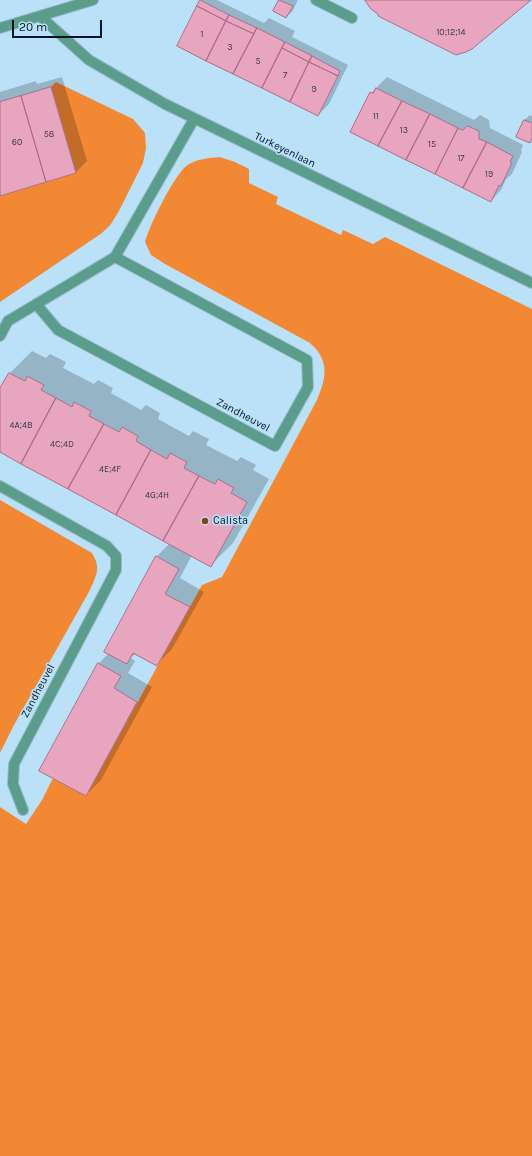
<!DOCTYPE html>
<html>
<head>
<meta charset="utf-8">
<style>
	body { margin:0 }
	#map { position:relative; width:532px; height:1156px; overflow:hidden; background:#bbe1f8; font-family:Karla,sans-serif }
	canvas { display:block }
	.scale { position:absolute; left:12px; top:20px; width:90px; height:18px; box-sizing:border-box; border:2px solid #001522; border-top:0; padding-left:5px; font-size:12px; line-height:14px; white-space:nowrap; color:#001522; -webkit-text-stroke:3px #bbe1f8; paint-order:stroke }
</style>
</head>
<body>
<div id="map">
<canvas width="532" height="1156"></canvas>
<div class="scale">20 m</div>
</div>
<script>
const g = document.querySelector('canvas').getContext('2d');
g.lineJoin = 'round';
function fillPath(path, color) { g.fillStyle = color; g.fill(path, 'evenodd'); }
function stroke(path, color, width, dash) { g.strokeStyle = color; g.lineWidth = width; g.lineCap = dash ? 'butt' : 'round'; g.setLineDash(dash || []); g.stroke(path); }
function write(font, color, halo, rows, align = 'center') {
  g.font = font + ' Karla,sans-serif'; g.lineWidth = 3; g.setLineDash([]); g.textBaseline = 'middle'; g.strokeStyle = halo; g.fillStyle = color; for (const [text, x, y, turn = 0] of rows) {
    g.save(); g.translate(x, y); g.rotate((+turn || 0) * Math.PI / 180); g.textAlign = isNaN(turn) ? turn : align; if (halo) g.strokeText(text, 0, 0); g.fillText(text, 0, 0); g.restore();
  }
}
fillPath(new Path2D(`
	M56,82L133,119L145,133L146,148L143,163L119,211L111,224L102,233L0,302V196L76,173L51,87Z
	M220,157L235,162L249,169V183L278,197L276,204L341,235L343,230L373,244L385,237L532,309V1156H0V807L26,824L42,800L53,778L86,796L202,585L222,577L317,400C323,385 329,370 320,355C318,350 313,346 310,343L165,264L151,255L145,242C150,224 172,180 185,167C194,159 209,158 220,157Z
	M0,500L92,553C101,568 97,574 90,590L14,725L0,753Z`), '#f38834');
fillPath(new Path2D(`
	M202,0H217L264,23L269,18L295,31L292,37L348,65L329,104L318,115L201,1Z
	M281,0H298L292,12L286,17L275,11Z
	M62,77L87,161L76,172L0,195V92L36,81L37,84Z
	M387,77L474,120L480,115L489,120L490,128L523,145L521,151L522,152L512,174L506,179L501,190L491,201L371,93Z
	M530,115L532,116V139L530,142L517,136L524,120Z
	M32,351L46,358L50,354L66,362L63,368L94,384L98,380L113,388L111,393L141,410L146,405L160,413L158,419L189,436L193,431L209,439L206,445L237,461L241,457L256,465L253,470L269,479L233,543L211,565L192,555L180,578L204,592L172,649L157,664L136,653L131,658L135,661L128,673L152,687L101,780L86,795L98,664L109,653L156,557L170,543L0,451V390L10,373Z`), '#0003');
const building = new Path2D(`
	M200,0L229,15L226,21L197,6Z
	M279,0L293,6L286,18L273,11Z
	M365,0H531L472,49L466,52L456,55L378,16V14L371,9Z
	M197,6L226,21L206,61L177,46Z
	M229,15L257,28L254,34L226,21Z
	M226,21L254,34L233,74L206,61Z
	M257,28L285,42L262,88L233,74Z
	M285,42L312,56L309,62L282,48Z
	M282,48L309,62L290,102L262,88Z
	M312,56L340,71L338,76L309,62Z
	M309,62L338,76L318,116L290,102Z
	M51,87L76,173L46,182L21,96Z
	M376,88L402,101L378,146L350,132L370,92L373,93Z
	M21,96L46,182L0,196V102Z
	M402,101L430,114L406,160L378,146Z
	M430,114L458,128L435,174L406,160Z
	M524,120L532,123V138L530,143L516,137Z
	M468,126L479,131V139L487,142L463,188L435,174L458,128L462,130Z
	M487,142L513,156L510,162L512,163L501,186L499,185L491,202L463,188Z
	M9,373L25,381L27,376L44,385L41,390L56,398L21,464L0,452V388Z
	M56,398L72,407L74,402L91,411L89,416L104,424L68,489L21,464Z
	M104,424L119,432L122,427L138,436L136,441L151,450L116,515L68,489Z
	M151,450L167,459L170,453L187,462L184,468L199,476L163,541L116,515Z
	M199,476L215,484L218,479L234,488L231,493L247,502L211,567L163,541Z
	M156,556L179,569L165,594L190,607L157,666L133,653L127,664L104,652Z
	M98,663L121,676L114,688L137,702L86,796L39,771Z`);
fillPath(building, '#e8a5bf');
stroke(building, '#ac6e87', 1);
const service = new Path2D(`
	M316,0L352,18`);
const minor = new Path2D(`
	M41,17L89,60L165,104L532,283
	M0,28L93,0
	M36,304L58,330L275,446L308,387L307,360L115,257
	M0,336L8,321L115,257L194,119
	M0,486L107,546L116,556V570L14,764L13,784L23,810`);
stroke(service, '#99bcd1', 12);
stroke(minor, '#99bcd1', 12);
stroke(service, '#5c9c8a', 10);
stroke(minor, '#5c9c8a', 10);
for (const [x, y, r, color] of [
	[205,521,4,"#84440d"]
]) { const dot = new Path2D(); dot.arc(x, y, r, 0, 2 * Math.PI); g.fillStyle = color; g.fill(dot); stroke(dot, '#bbe1f8', 1.5); }
write('9px', '#3a3949', null, [
	["10;12;14",451,32],
	["1",202,34],
	["3",230,47],
	["5",258,61],
	["7",285,75],
	["9",314,89],
	["11",376,116],
	["13",404,130],
	["58",49,134],
	["60",17,142],
	["15",432,144],
	["17",461,158],
	["19",489,174],
	["4A;4B",21,425],
	["4C;4D",62,444],
	["4E;4F",110,469],
	["4G;4H",157,495]
]);
write('11px', '#001522', '#bbe1f8', [
	["Turkeyenlaan",285,150,26],
	["Zandheuvel",243,415,28],
	["Zandheuvel",38,691,-62]
]);
write('11px', '#001522', '#bbe1f8', [
	["Calista",213,521]
], 'left');
</script>
</body>
</html>
